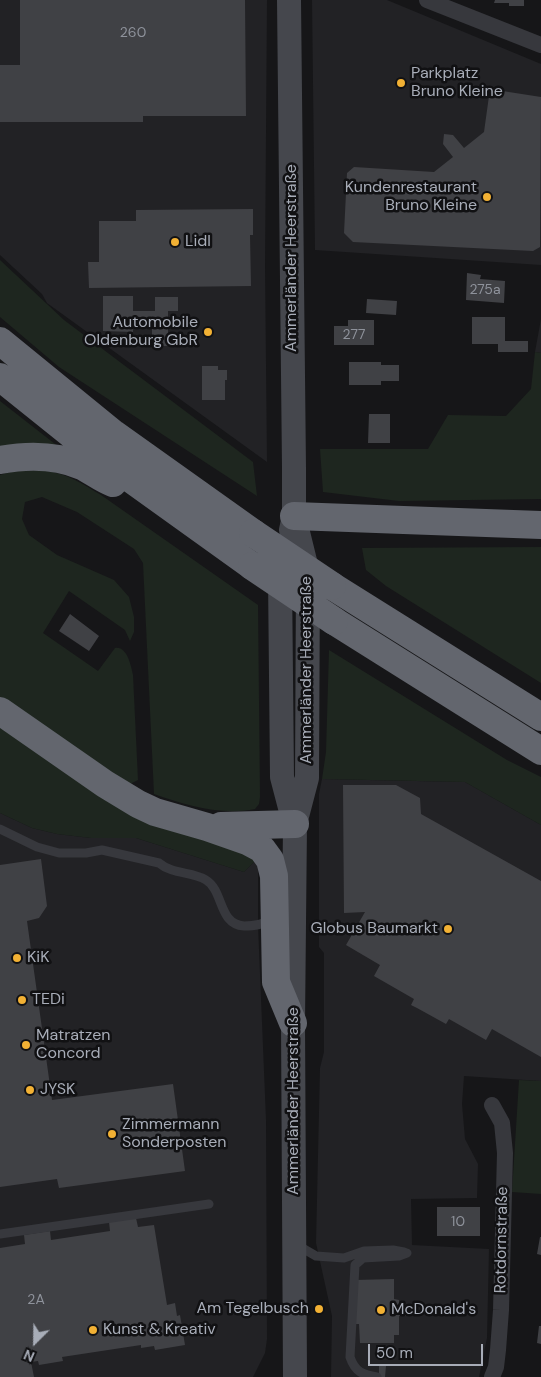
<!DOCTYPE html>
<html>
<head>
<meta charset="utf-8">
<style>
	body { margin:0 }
	#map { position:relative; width:541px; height:1377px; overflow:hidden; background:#161618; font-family:"DM Sans",sans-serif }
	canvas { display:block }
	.north { position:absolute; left:10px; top:1317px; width:50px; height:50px; -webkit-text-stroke:4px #111113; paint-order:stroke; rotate:203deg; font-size:14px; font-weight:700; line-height:20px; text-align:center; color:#a8adb8 }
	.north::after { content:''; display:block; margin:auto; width:18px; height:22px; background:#a8adb8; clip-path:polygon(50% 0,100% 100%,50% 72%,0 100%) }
	.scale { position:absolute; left:368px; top:1344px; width:115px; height:22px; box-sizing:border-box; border:2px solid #a8adb8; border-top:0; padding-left:6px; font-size:15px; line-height:18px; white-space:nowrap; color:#a8adb8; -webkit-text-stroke:4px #111113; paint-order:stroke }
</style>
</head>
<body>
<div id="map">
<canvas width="541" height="1377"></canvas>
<div class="north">N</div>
<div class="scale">50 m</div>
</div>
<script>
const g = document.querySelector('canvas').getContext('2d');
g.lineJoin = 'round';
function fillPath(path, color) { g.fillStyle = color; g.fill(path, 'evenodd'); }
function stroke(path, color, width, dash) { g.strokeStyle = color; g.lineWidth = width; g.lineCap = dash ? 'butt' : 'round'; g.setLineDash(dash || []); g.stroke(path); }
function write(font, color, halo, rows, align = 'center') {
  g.font = font + ' "DM Sans",sans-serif'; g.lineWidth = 5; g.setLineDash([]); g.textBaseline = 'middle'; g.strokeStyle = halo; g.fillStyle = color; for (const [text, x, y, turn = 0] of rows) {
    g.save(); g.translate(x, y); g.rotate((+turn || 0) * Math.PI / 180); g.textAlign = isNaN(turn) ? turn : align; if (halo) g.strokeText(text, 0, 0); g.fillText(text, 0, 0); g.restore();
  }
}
fillPath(new Path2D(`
	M0,0H267L265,266L267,462L47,303L42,294L0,255Z
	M312,0H387L541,64V265L315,250Z
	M541,319V353L535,352Z
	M322,779L465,782L541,825V1081L464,1076L462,1104L465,1139L478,1164L477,1198L411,1199L412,1245L489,1249L487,1338L479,1377H331L332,1316L316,1243L320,1068L324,1052V953L319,947V794Z
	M0,813L32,828L57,834L91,838H136L244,872L258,858V925L266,1120L267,1339L265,1353L253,1377H0Z`), '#222225');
fillPath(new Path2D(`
	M0,260L64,320L253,462L257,496L59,367L0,317Z
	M535,352L541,353V499L399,501L323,492L320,449H428L448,415L506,416L531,389Z
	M0,401L64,451L0,455Z
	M18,470C27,471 37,470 46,471C67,473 84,485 101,495L258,605L260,797L259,804L255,809C221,816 185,805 154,794L143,563L134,549L77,512L42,497L25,502L22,519L29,535L57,555L114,580L129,597L134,617V632L130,641L125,630L69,591L43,633L98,671L115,648C127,646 131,665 133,675L138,780L130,784L0,698V475Z
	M541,547V683L386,586L366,570L362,548Z
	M329,650L507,760L541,777V825L465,782L322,779L326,752Z
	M0,725L258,858L244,872L136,838H91L57,834L32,828L0,813Z
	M519,1080L541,1081V1194L512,1192Z`), '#1e261f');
fillPath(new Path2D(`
	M20,0H245L246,116H143V122H0V65H20Z
	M495,0H524V6H509V3H494Z
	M496,90L541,97L540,247L533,251L353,242L344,233L347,173L354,167L434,172L453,157L443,144L444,134L453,135L464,148L484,132L489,96Z
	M253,209V235H250L251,286L89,288L88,262H99V221H136V210Z
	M467,273L481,275L480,279L505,281L504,303L466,300Z
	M103,296H133V311H155V297H178V311H168V346H152V324H133V332L103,331Z
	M367,299L397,301L396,315L366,313Z
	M472,317H505V341H528V352H498V344H472Z
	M348,320H374V345H334V326H348Z
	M349,362H381V365H399V381H381V385H349Z
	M202,366H218V370H227V380H225V400H202Z
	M369,414H390V443H368Z
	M70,614L99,636L89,651L59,631Z
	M343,785H396L420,798L421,814L541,881V1057L492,1029L486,1040L449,1019L446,1024L417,1008L411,1005L414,999L374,976L380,965L346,945L365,912L344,913Z
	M41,859L47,906L39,918L27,921L52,1100L173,1084L185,1171L59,1188L57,1179L0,1187V865Z
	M437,1207H480V1236H437Z
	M136,1218L138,1227L154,1225L167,1305L175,1303L177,1316L180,1315L185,1345L155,1350L154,1346L141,1348V1345L62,1357L63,1361L39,1365L38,1361L31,1362L34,1377H0V1248L25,1244L24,1235L50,1231L51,1240L110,1231L109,1222Z
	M540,1237H541V1255L537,1254Z
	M394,1279V1299L399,1300V1304H406V1316H399V1335H394V1343H360L359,1324H356L355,1280Z
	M539,1326H541V1344L537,1343Z
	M379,1366H386L385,1377H380V1374H379Z`), '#404145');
stroke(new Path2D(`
	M0,829L37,847L59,853H86L102,850L159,863C173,875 192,871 206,880C224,891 218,924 244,926C255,926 262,925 271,920
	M0,1234L209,1204
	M297,1245L316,1256L344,1258L364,1251L393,1250L404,1252
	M377,1377C363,1375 355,1372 350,1357L355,1265L363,1258L399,1256L407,1253`), '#37383d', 9);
stroke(new Path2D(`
	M427,0L541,45
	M492,1105L502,1123L505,1153L501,1310L498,1350L496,1367L492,1377`), '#37383d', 16);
stroke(new Path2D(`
	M289,0L294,468V516L291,530
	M294,516L308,573L307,778L295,824L293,1023L295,1377
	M282,570L280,576L282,777L294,823`), '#45474d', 24);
stroke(new Path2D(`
	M0,341L114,434L253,533
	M0,377L96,454L252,566
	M0,460C27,455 56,455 82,466C92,471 102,479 113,483
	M294,516L541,525
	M332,586L541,717
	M334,621L541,751
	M0,711L105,784L138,804L155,812L207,827L247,841L262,849L270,860L274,876L276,982L293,1023
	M221,826L295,824`), '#63666e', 28);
stroke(new Path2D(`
	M253,533L332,586
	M252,566L334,621`), '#63666e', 28);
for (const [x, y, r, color] of [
	[401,83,5,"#f2b134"],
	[487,197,5,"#f2b134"],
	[175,242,5,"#f2b134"],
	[208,332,5,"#f2b134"],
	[448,929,5,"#f2b134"],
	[17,958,5,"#f2b134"],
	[22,1000,5,"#f2b134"],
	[26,1045,5,"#f2b134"],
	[30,1090,5,"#f2b134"],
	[112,1134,5,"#f2b134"],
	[319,1309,5,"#f2b134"],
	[381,1310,5,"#f2b134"],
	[93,1330,5,"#f2b134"]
]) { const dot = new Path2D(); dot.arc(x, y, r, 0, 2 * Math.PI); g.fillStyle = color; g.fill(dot); stroke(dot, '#111113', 2); }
write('14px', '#8e929b', null, [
	["260",133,33],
	["275a",485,290],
	["277",354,335],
	["10",458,1222],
	["2A",36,1300]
]);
write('16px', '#a8adb8', '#111113', [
	["Parkplatz",411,74],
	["Bruno Kleine",411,92],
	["Kundenrestaurant",477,188,"right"],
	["Bruno Kleine",477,206,"right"],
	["Lidl",185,242],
	["Automobile",198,323,"right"],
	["Oldenburg GbR",198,341,"right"],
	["Globus Baumarkt",438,929,"right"],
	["KiK",27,958],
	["TEDi",32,1000],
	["Matratzen",36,1036],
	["Concord",36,1054],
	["JYSK",40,1090],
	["Zimmermann",122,1125],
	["Sonderposten",122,1143],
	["Am Tegelbusch",309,1309,"right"],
	["McDonald's",391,1310],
	["Kunst & Kreativ",103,1330]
], 'left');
write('16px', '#a8adb8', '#111113', [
	["Ammerländer Heerstraße",292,258,-90],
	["Ammerländer Heerstraße",307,670,-90],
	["Ammerländer Heerstraße",294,1101,-90],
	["Rotdornstraße",502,1240,-89]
]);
</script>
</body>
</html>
